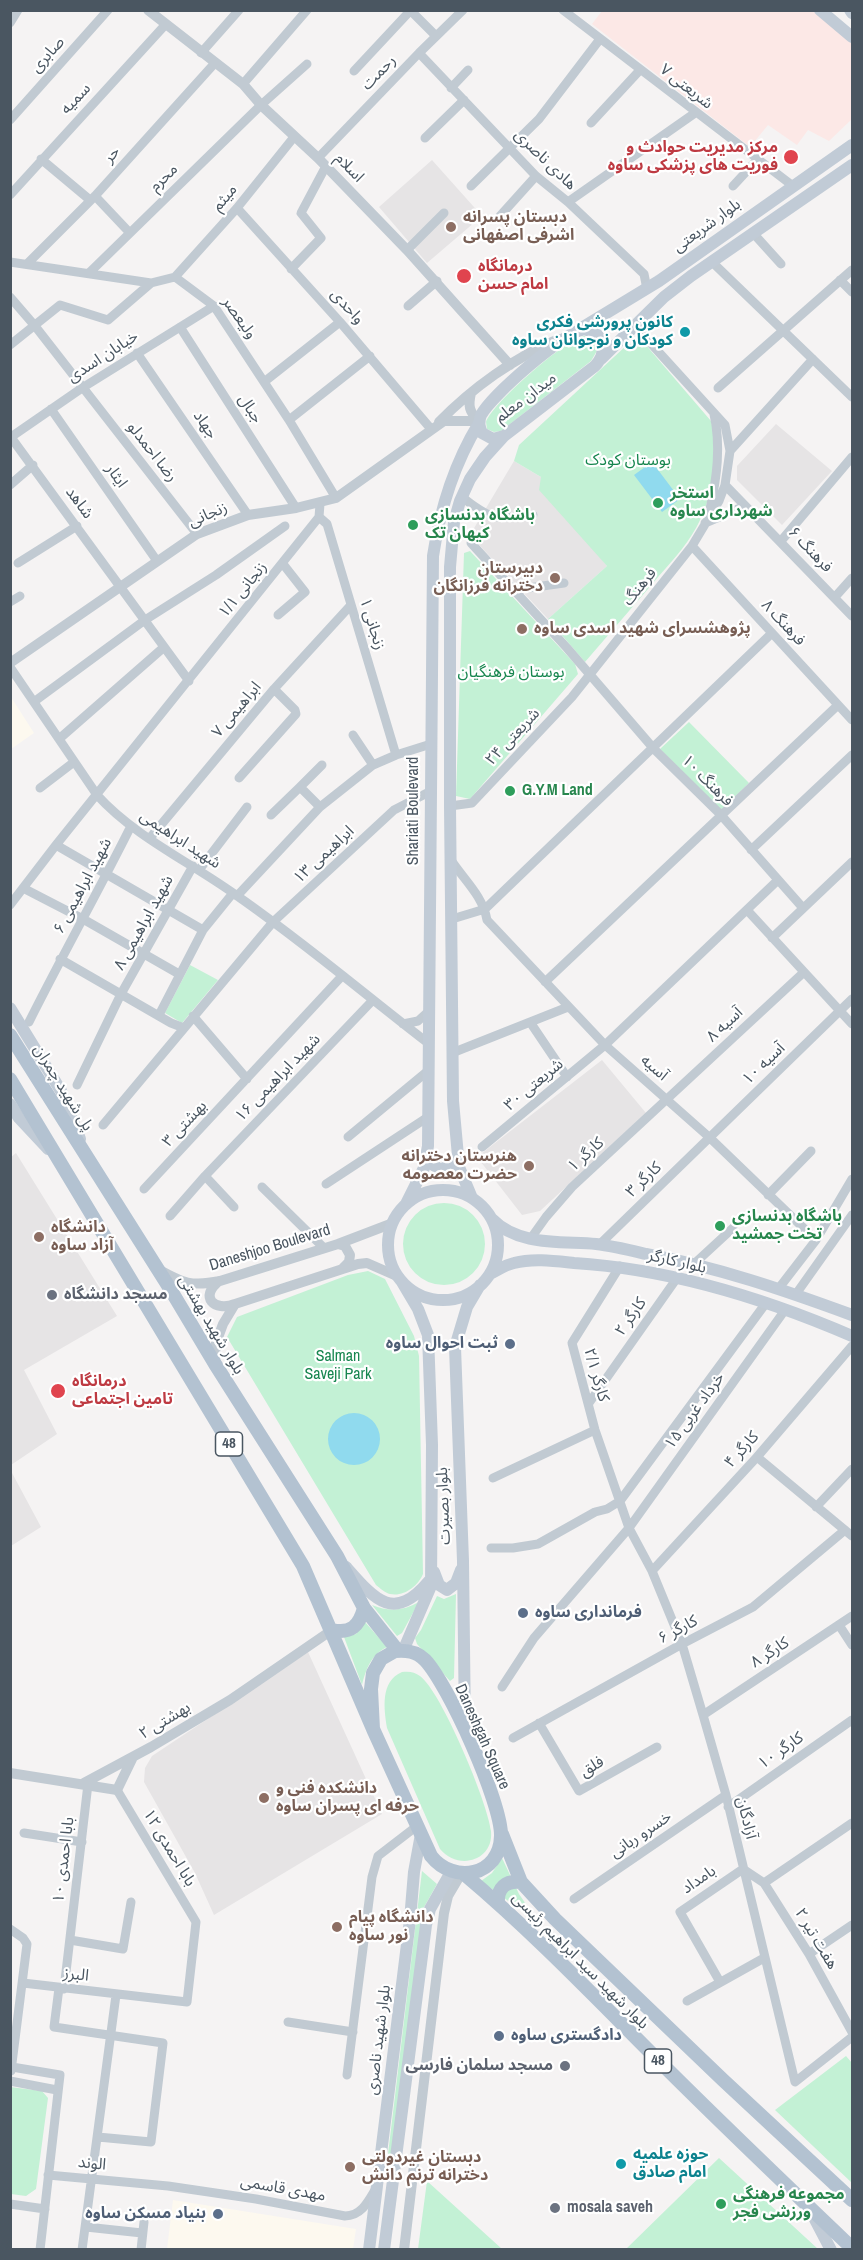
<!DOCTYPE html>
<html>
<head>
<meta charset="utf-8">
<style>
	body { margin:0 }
	#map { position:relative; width:863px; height:2260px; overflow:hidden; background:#f5f3f3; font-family:"Archivo Narrow",sans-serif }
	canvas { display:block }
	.frame { position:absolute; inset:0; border:12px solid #4a5661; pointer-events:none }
</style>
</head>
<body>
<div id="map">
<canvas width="863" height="2260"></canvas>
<div class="frame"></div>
</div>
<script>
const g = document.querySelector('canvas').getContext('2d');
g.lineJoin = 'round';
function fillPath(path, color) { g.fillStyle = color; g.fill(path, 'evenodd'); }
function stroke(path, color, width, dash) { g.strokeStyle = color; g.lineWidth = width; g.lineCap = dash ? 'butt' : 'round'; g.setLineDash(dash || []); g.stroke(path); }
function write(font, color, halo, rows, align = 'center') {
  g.font = font + ' "Archivo Narrow","Noto Sans Arabic",sans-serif'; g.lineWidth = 4.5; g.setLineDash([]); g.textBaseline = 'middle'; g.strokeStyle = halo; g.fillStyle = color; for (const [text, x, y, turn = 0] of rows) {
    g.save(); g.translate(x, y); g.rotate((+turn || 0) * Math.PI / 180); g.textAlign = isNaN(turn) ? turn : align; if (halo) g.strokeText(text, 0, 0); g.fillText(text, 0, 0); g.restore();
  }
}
fillPath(new Path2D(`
	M11,697L34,733L11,749H10Z
	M173,2200L356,2229L353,2249H167Z`), '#fdf9ef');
fillPath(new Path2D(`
	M432,160L482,216L427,263L379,207Z
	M776,424L832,471L782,525L737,480V466Z
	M514,461L541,477L607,566L548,619L470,535Z
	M602,1060L646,1113L540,1211L522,1215L477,1157Z
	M16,1153L117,1316L24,1370L57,1434L11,1465L10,1158Z
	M11,1471L41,1527L11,1546H10Z
	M308,1652L382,1814L214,1915L195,1873L144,1782L145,1768L152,1756Z`), '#e6e4e5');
fillPath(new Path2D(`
	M602,11H813L852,41V119L829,141L808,130L797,145L768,125L750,147L592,24Z`), '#fce8e6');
fillPath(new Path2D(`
	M584,336L595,341L598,349L591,361L501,431L494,432L487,429L486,422C493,403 564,340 584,336Z
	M628,344H645L711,421C719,455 713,498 696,528C685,548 668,565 654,582C631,609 608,635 585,662L548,619L607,566L539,490L541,477L514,461L519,445Z
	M470,551L575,664L578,674L470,799L456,796L464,553Z
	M689,722L749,783L721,810L660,749Z
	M190,965L218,980L182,1023L165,1013Z
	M403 1244a41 41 0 1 1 82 0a41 41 0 1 1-82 0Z
	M368,1271L385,1279L414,1336L419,1356L423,1574C418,1586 404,1597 390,1594C385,1593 380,1588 376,1585L227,1337L237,1317L348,1275Z
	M456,1594L454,1678L450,1681L417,1644L415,1638L421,1630L437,1596L444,1599Z
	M419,1602L402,1633L397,1636L372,1605C389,1612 403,1611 419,1602Z
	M365,1622L387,1647C371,1655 366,1669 362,1685L344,1637L356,1634Z
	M402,1672C409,1671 415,1672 420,1676C441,1691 488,1803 491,1831C494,1861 458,1871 440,1849L387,1728C384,1709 380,1681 402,1672Z
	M502,1858L519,1894L530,1910L526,1914L481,1881L492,1873Z
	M422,1871L437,1884L423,1909L392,2162L385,2179Z
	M846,2056L852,2063V2183L775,2110Z
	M10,2087L42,2091L48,2098L36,2189L26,2196L11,2194Z
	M719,2158L818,2249H626Z
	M427,2181L502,2249H418Z`), '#c3f1d5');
fillPath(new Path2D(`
	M652,462L680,499L662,512L634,475Z
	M328 1439a26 26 0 1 1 52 0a26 26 0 1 1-52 0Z`), '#90daee');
stroke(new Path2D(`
	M410,10L436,36
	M563,10L793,186
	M10,23L18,10
	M201,53L239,10
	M419,53L536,176L568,202L644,274L647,289
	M354,71L410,11
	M243,84L307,10
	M451,88L468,70
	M10,120L108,10
	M591,123L640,70
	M425,138L464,100
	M318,158L419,53L463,10
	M41,159L90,200
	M471,186L539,119L600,39
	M733,186L757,160
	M10,195L166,24
	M95,196L129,232
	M568,202L695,113
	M237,208L340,322L431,429
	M500,216L536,176
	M753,233L781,264
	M407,250L444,213
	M711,261L852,397
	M10,262L151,283L175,277L214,306L289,420L336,498
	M28,263L95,196L214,64
	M291,269L321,238L301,213L326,166
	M89,273L261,105L307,64
	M175,277L237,208L294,137
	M840,280L852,292
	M10,297L35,326L197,534
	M408,306L437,281
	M180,327L296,508
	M10,345L60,305L108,320L151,283
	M137,353L248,515
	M264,382L340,322
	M718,388L852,270
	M51,409L157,561
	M289,420L370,356
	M10,436L189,681
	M11,437L82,388L214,306
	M730,451L813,359
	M10,485L33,465
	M725,485L852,616
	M462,497C492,521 495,519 533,515
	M320,504L319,517L327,524L396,755
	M710,509C717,477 721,446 714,414
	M705,523L745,506
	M781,541L852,457
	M471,543L567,648L654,749L721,815L803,908
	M692,546L852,720
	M18,563L77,526
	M518,594L521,589L564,583
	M835,597L852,578
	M10,602L20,596
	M278,615L305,592L283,564
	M10,667L97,795C134,836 188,861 233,893C300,939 363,993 428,1043
	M35,701L145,620L216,575L285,526
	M353,735L373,765
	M59,739L163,648
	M239,778L296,714L295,710L274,689
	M40,788L74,762
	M450,806L472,803L572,697L692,546L719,501L725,485L730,451L725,425L645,337L644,316
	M320,807L300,787L322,765
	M271,815L300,787
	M150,838L274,689L351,605
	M56,845L203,930
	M751,850L852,755
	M451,860C464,880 483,896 487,920L605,1045L709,1137L816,1240
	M199,870L247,807
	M23,888L83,919L179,974
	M237,896L320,807L373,765L396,755L431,744
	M10,905L56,845L319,517
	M747,910L852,1024
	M452,919L485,909L772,633
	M772,938L852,862
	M60,959L171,1023L184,1028
	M545,982L838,705
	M159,1015L203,930L233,893
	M193,1016L247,1079
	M29,1022C62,956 98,892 131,826
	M530,1022L567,1077
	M403,1024L418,1021L429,1011
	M452,1053L568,1007
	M77,1085L121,994L193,866
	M103,1125L273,922L394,810L431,791
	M348,1137L429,1070
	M482,1147L605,1045L778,880
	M205,1176L234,1207
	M326,1184L428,1117
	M262,1187L323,1247
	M144,1189L342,976
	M768,1195L811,1151
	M170,1216L205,1176L372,1001
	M531,1238L546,1217L572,1187L803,973
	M599,1245L852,999
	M695,1263L733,1228
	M620,1266L572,1343L595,1430L629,1528L652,1571L682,1644L703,1715L726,1795L795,2082L852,2037
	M779,1288L816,1240L852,1179
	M796,1294L852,1215
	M589,1403L677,1278
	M757,1457L852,1536
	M493,1478L595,1430
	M816,1507L852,1469
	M491,1548H513L538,1544L595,1512L607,1509L620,1501L766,1303
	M652,1571L757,1457L852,1346
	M839,1625L852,1645
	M502,1687L534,1638L629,1528L785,1310
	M703,1715L852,1616
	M539,1723L579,1791L657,1747
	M513,1738L682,1644L753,1607L845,1530
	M728,1807L852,1720
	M24,1833L82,1842
	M743,1869L764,1883L809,1954L852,2032
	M764,1883L852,1823
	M574,1899L726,1795
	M10,1929L23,1938L27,1944L11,2071
	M70,1940L123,1949L131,1902
	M809,1954L852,1925
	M720,1982L680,1912L743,1869
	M23,1983L187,2002L196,1922L117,1790
	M59,1988L54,2027L163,2043L151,2142L98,2137
	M64,1989L88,1784
	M687,2001L764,1958
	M288,2022L353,2032
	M12,2067L60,2075L40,2250
	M347,2075L372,1877L378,1856L417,1826
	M10,2081L57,2090
	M48,2175L168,2186L256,2199L345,2216C361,2216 368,2202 375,2190
	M10,2204L45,2209
	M86,2227L142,2233
	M82,2250L116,1995
	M141,2250L144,2222`), '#c1cad2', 9);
stroke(new Path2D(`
	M148,10L243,84L261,105L318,158L407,250L510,365
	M471,393C468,406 469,412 479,421
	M439,422C472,388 515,357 559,339
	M10,663L197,534L248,515L296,508L336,498L444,421H479
	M338,1244L345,1246L350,1255L349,1262L343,1268
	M158,1269C183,1283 191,1287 220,1281L338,1244L393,1223
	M219,1281C199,1297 214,1312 235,1304
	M215,1363L216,1343L223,1324L235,1304L358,1264L367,1263L399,1277
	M10,1773L117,1790L133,1757
	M84,1783L151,1747L230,1700L332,1630
	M404,2250L444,1913L448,1896L461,1874`), '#c1cad2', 10);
stroke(new Path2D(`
	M820,10L852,37
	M850,10L852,13
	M580,329L659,281L852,145
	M584,329C605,333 608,352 595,366L504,436L493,439L482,433C479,427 478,422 481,415C492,395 563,333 584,329Z
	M601,359L664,297L691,276L852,165
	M10,1008L61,1091L80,1139
	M10,1104L19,1118L48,1149
	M426,1159L440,1170L458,1161
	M388 1245a55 55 0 1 1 110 0a55 55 0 1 1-110 0Z
	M472,1198L459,1167L453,1101L450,806V567L454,522L460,501L470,479L485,457L504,436
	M406,1204L424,1168L428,1146L433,556C440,509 454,464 479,423
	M492,1219C518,1246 561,1241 596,1244C613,1246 629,1250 646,1254C717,1267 784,1290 852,1315
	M490,1274C498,1270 505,1265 514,1263C533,1258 555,1261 574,1263C670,1269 764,1298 852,1336
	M402,1282L418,1309L428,1335L432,1445L431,1586L403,1651
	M346,1567C375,1600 394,1623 429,1581
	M434,1572L439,1585L447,1590L456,1583L461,1570
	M465,1730L463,1561L455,1347L467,1307L480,1285
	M810,2210L831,2250
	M369,2250L410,1920L414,1872L421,1834
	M384,2250L426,1925L430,1909L451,1872`), '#c1cbd6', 12);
stroke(new Path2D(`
	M10,1035L169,1287L215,1364L337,1556L364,1608L398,1651
	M10,1079L303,1566L373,1729
	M332,1630C351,1634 359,1626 364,1608
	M395,1651C406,1650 416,1651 425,1660C448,1684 502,1803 501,1836C500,1876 454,1885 431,1856L373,1729L371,1689L373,1673L381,1659Z
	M502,1834L521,1882L555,1919L723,2080L852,2200
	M464,1874C533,1932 596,1998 660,2062C723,2125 788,2187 852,2248
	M498,1903C497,1888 506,1880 521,1882`), '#b3c2d1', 14);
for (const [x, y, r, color] of [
	[791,157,8,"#e0444e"],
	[451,227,6,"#8d6e63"],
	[464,276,8,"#e0444e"],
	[685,332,6,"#0f9aa8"],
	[658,503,6,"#2e9e5b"],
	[413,525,6,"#2e9e5b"],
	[555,578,6,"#8d6e63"],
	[522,629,6,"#8d6e63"],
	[510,791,6,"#2e9e5b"],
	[529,1166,6,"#8d6e63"],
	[720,1226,6,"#2e9e5b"],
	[39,1237,6,"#8d6e63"],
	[52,1295,6,"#6b7280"],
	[510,1344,6,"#5c6f8a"],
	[58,1391,8,"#e0444e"],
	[523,1613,6,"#5c6f8a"],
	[264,1798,6,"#8d6e63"],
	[337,1927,6,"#8d6e63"],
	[499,2036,6,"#5c6f8a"],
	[565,2066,6,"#6b7280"],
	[621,2164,6,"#0f9aa8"],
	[350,2167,6,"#8d6e63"],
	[721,2204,6,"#2e9e5b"],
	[555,2208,6,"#6b7280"],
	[218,2214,6,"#5c6f8a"]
]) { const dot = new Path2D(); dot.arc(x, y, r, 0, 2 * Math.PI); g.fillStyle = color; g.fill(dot); stroke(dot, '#fff', 2); }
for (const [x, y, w] of [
	[229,1444,27],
	[658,2061,27]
]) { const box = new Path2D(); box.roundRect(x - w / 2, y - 12, w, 24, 4.5); g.fillStyle = '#fff'; g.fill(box); stroke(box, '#4a5661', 1.5); }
write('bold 15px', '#4a5661', null, [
	["48",229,1444],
	["48",658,2061]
]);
write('16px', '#4a5661', '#fff', [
	["صابری",48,55,-48],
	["رحمت",379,73,-46],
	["شریعتی ۷",686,87,38],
	["سمیه",76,99,-47],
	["حر",112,155,-48],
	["هادی ناصری",545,160,44],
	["اسلام",349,168,46],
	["محرم",164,178,-44],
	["میثم",225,198,-50],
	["بلوار شریعتی",707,226,-36],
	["واحدی",347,307,48],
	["ولیعصر",239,318,55],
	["خیابان اسدی",103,357,-33],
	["میدان معلم",526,398,-37],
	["جبال",250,409,57],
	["جهاد",205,425,56],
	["رضا احمدلو",152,452,52],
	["ایثار",116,476,55],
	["شاهد",79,503,54],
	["زنجانی",208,515,-23],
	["فرهنگ ۶",810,550,46],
	["فرهنگ",640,587,-51],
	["زنجانی ۱/۱",243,590,-51],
	["فرهنگ ۸",783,623,47],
	["زنجانی ۱",372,624,73],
	["ابراهیمی ۷",237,710,-50],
	["شریعتی ۲۴",513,737,-47],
	["فرهنگ ۱۰",707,781,45],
	["Shariati Boulevard",414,811,-90],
	["شهید ابراهیمی",180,840,33],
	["ابراهیمی ۱۳",324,855,-43],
	["شهید ابراهیمی ۶",83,886,-62],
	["شهید ابراهیمی ۸",144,923,-61],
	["آسیه ۸",725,1025,-43],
	["آسیه ۱۰",764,1064,-44],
	["آسیه",654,1068,41],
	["شهید ابراهیمی ۱۶",278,1078,-46],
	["شریعتی ۳۰",534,1085,-40],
	["پل شهید چمران",63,1088,58],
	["بهشتی ۳",185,1124,-47],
	["کارگر ۱",586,1155,-42],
	["کارگر ۳",644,1180,-44],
	["Daneshjoo Boulevard",270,1248,-17],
	["بلوار کارگر",677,1262,13],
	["کارگر ۲",631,1317,-55],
	["بلوار شهید بهشتی",211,1325,59],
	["کارگر ۲/۱",596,1375,74],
	["۱۵ خرداد غربی",695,1411,-54],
	["کارگر ۴",742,1450,-48],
	["بلوار بصیرت",444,1506,-92],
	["کارگر ۶",678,1630,-28],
	["کارگر ۸",770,1653,-33],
	["بهشتی ۲",165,1721,-31],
	["Daneshgah Square",482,1737,66],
	["کارگر ۱۰",781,1751,-35],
	["فلق",592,1767,-30],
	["آزادگان",746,1818,76],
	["خسرو ربانی",641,1835,-34],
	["بابا احمدی ۱۲",169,1848,59],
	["بابا احمدی ۱۰",64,1860,-83],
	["بامداد",699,1880,-34],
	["هفت تیر ۲",816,1939,59],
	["بلوار شهید سید ابراهیم رئیسی",580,1961,45],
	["البرز",76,1975,7],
	["بلوار شهید ناصری",379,2040,-83],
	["الوند",92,2164,6],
	["مهدی قاسمی",283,2189,10]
]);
write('bold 16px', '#be3a42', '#fff', [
	["مرکز مدیریت حوادث و",778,148,"right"],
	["فوریت های پزشکی ساوه",778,166,"right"],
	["درمانگاه",478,267],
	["امام حسن",478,285],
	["درمانگاه",72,1382],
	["تامین اجتماعی",72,1400]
], 'left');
write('bold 16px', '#785e54', '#fff', [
	["دبستان پسرانه",463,218],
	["اشرفی اصفهانی",463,236],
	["دبیرستان",543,569,"right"],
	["دخترانه فرزانگان",543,587,"right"],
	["پژوهشسرای شهید اسدی ساوه",534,629],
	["هنرستان دخترانه",517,1157,"right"],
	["حضرت معصومه",517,1175,"right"],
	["دانشگاه",51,1228],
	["آزاد ساوه",51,1246],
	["دانشکده فنی و",276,1789],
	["حرفه ای پسران ساوه",276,1807],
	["دانشگاه پیام",349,1918],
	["نور ساوه",349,1936],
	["دبستان غیردولتی",362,2158],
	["دخترانه ترنم دانش",362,2176]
], 'left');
write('bold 16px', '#0d838f', '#fff', [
	["کانون پرورشی فکری",673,323],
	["کودکان و نوجوانان ساوه",673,341],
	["حوزه علمیه",633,2155,"left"],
	["امام صادق",633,2173,"left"]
], 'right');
write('16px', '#17864f', '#fff', [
	["بوستان کودک",628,461],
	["بوستان فرهنگیان",511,673],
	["Salman",338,1357],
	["Saveji Park",338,1375]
]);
write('bold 16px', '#27864d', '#fff', [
	["استخر",670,494],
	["شهرداری ساوه",670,512],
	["باشگاه بدنسازی",425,516],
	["کیهان تک",425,534],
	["G.Y.M Land",522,791],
	["باشگاه بدنسازی",732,1217],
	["تخت جمشید",732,1235],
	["مجموعه فرهنگی",733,2195],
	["ورزشی فجر",733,2213]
], 'left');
write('bold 16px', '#5b616d', '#fff', [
	["مسجد دانشگاه",64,1295],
	["مسجد سلمان فارسی",553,2066,"right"],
	["mosala saveh",567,2208]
], 'left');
write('bold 16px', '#4e5e75', '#fff', [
	["ثبت احوال ساوه",498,1344],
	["فرمانداری ساوه",535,1613,"left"],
	["دادگستری ساوه",511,2036,"left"],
	["بنیاد مسکن ساوه",206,2214]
], 'right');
</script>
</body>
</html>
